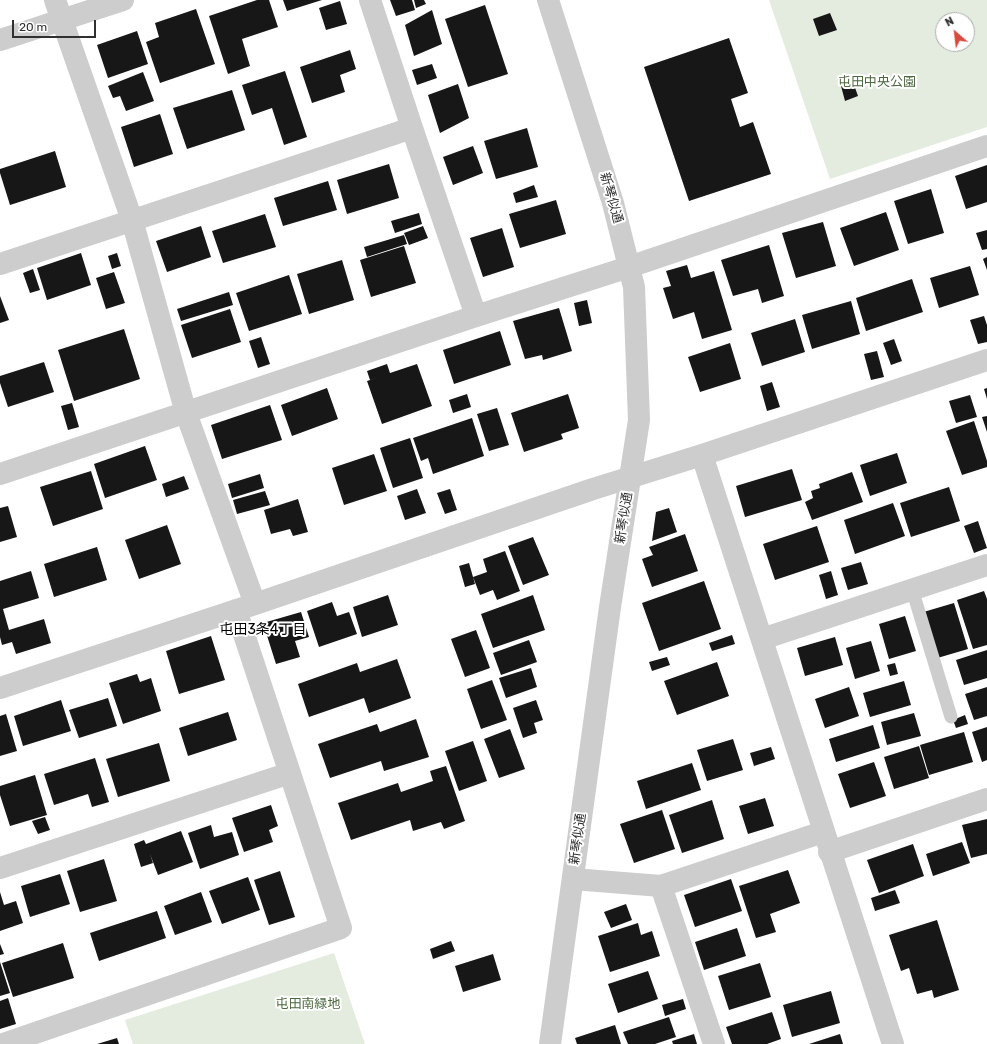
<!DOCTYPE html>
<html>
<head>
<meta charset="utf-8">
<style>
	body { margin:0 }
	#map { position:relative; width:987px; height:1044px; overflow:hidden; background:#fff; font-family:Rubik,sans-serif }
	canvas { display:block }
	.north { position:absolute; left:935px; top:12px; width:40px; height:40px; box-sizing:border-box; background:#fff; border:1px solid #acacac; border-radius:50%; rotate:332deg; font-size:11px; font-weight:700; line-height:16px; text-align:center; color:#303030 }
	.north::after { content:''; display:block; margin:auto; width:14px; height:18px; background:#d94b40; clip-path:polygon(50% 0,100% 100%,50% 72%,0 100%) }
	.scale { position:absolute; left:12px; top:20px; width:84px; height:18px; box-sizing:border-box; border:2px solid #303030; border-top:0; padding-left:5px; font-size:12px; line-height:14px; white-space:nowrap; color:#303030; -webkit-text-stroke:3px #fff; paint-order:stroke }
</style>
</head>
<body>
<div id="map">
<canvas width="987" height="1044"></canvas>
<div class="north">N</div>
<div class="scale">20 m</div>
</div>
<script>
const g = document.querySelector('canvas').getContext('2d');
g.lineJoin = 'round';
function fillPath(path, color) { g.fillStyle = color; g.fill(path, 'evenodd'); }
function stroke(path, color, width, dash) { g.strokeStyle = color; g.lineWidth = width; g.lineCap = dash ? 'butt' : 'round'; g.setLineDash(dash || []); g.stroke(path); }
function write(font, color, halo, rows, align = 'center') {
  g.font = font + ' Rubik,"Noto Sans JP",sans-serif'; g.lineWidth = 4; g.setLineDash([]); g.textBaseline = 'middle'; g.strokeStyle = halo; g.fillStyle = color; for (const [text, x, y, turn = 0] of rows) {
    g.save(); g.translate(x, y); g.rotate((+turn || 0) * Math.PI / 180); g.textAlign = isNaN(turn) ? turn : align; if (halo) g.strokeText(text, 0, 0); g.fillText(text, 0, 0); g.restore();
  }
}
fillPath(new Path2D(`
	M769,0H987V127L830,179ZM943,20H967V44H943Z
	M334,953L365,1044H133L125,1020Z`), '#e4ecdf');
fillPath(new Path2D(`
	M257,0H269L278,27L242,39L250,66L228,74L209,16Z
	M283,0H322L287,11Z
	M390,0H412L415,10L396,16Z
	M414,0H424L426,4L416,8Z
	M340,1L347,24L326,30L319,8Z
	M485,5L508,74L468,87L445,19Z
	M196,9L215,64L160,83L146,42L159,37L155,23Z
	M432,10L442,44L414,56L405,25Z
	M830,13L837,30L819,36L813,19Z
	M137,31L148,64L108,78L97,45Z
	M729,38L748,93L731,99L740,127L753,122L771,174L689,201L644,67Z
	M350,50L356,69L340,75L345,92L312,103L300,67Z
	M432,64L437,78L417,85L412,70Z
	M285,71L307,137L284,145L272,108L252,115L242,85Z
	M143,72L154,101L126,111L120,96L113,98L108,86Z
	M853,82L858,96L845,101L841,86Z
	M458,84L469,118L440,133L428,95Z
	M232,90L245,130L187,149L173,108Z
	M160,114L173,154L134,167L121,127Z
	M527,128L538,167L496,179L484,141Z
	M473,146L483,173L453,185L443,157Z
	M55,151L66,187L10,205L0,173V169Z
	M389,164L399,198L347,214L337,180Z
	M987,165V202L966,209L955,176Z
	M328,181L337,210L283,226L274,198Z
	M534,185L538,197L516,203L513,193Z
	M931,189L944,233L908,244L894,201Z
	M556,200L566,234L520,248L509,214Z
	M886,212L899,250L854,266L840,228Z
	M419,213L422,224L395,233L391,221Z
	M265,214L276,247L223,263L212,231Z
	M823,222L836,266L796,278L782,233Z
	M201,226L211,257L167,272L156,241Z
	M423,226L428,238L409,245L404,233Z
	M502,228L514,267L483,277L470,238Z
	M987,230V249L982,250L976,233Z
	M404,235L407,244L367,257L364,247Z
	M769,245L784,296L762,303L758,289L733,296L721,260Z
	M404,246L416,283L371,297L360,260Z
	M81,253L91,285L47,300L37,268Z
	M117,253L121,266L112,269L108,256Z
	M987,257V270L983,259Z
	M342,260L354,300L309,314L297,274Z
	M687,265L691,278L714,271L732,330L702,339L694,312L673,319L663,288L671,286L666,271Z
	M970,266L979,295L939,308L930,278Z
	M33,269L40,290L30,293L23,273Z
	M114,272L125,303L106,309L96,278Z
	M289,275L302,314L249,331L236,293Z
	M912,279L923,312L866,331L856,298Z
	M229,292L233,305L181,321L177,309Z
	M0,296L9,320L0,323Z
	M587,300L592,323L579,326L574,303Z
	M851,301L860,334L812,349L802,315Z
	M559,308L572,351L543,360L542,355L525,359L513,321Z
	M230,309L241,342L192,358L181,325Z
	M984,316L987,325V342L978,344L970,320Z
	M795,319L805,352L762,366L751,333Z
	M124,329L140,379L74,401L58,350Z
	M500,331L511,365L454,384L443,350Z
	M261,337L270,364L258,368L249,341Z
	M894,339L902,361L891,365L883,343Z
	M730,343L741,379L700,392L688,357Z
	M877,351L884,377L871,380L864,354Z
	M44,362L54,392L8,407L0,383V376Z
	M387,364L390,373L417,364L432,406L382,424L367,381L386,375L370,380L367,371Z
	M772,382L780,407L767,411L760,386Z
	M327,388L338,419L292,436L281,405Z
	M987,388V399L984,389Z
	M467,394L471,407L453,413L449,400Z
	M568,394L579,428L561,434L563,439L524,452L511,413Z
	M970,395L977,417L956,423L949,401Z
	M72,403L79,427L68,430L61,406Z
	M270,405L282,440L222,459L211,425Z
	M497,408L509,445L489,451L477,414Z
	M987,416V432L982,417Z
	M472,418L484,456L433,474L428,458L421,461L413,438Z
	M974,421L987,461V467L962,475L946,431Z
	M410,438L423,478L393,488L380,448Z
	M145,446L157,480L105,498L94,464Z
	M897,453L907,483L870,496L860,465Z
	M374,454L387,491L344,505L332,468Z
	M792,469L802,500L745,517L736,486Z
	M91,471L103,509L53,526L40,487Z
	M852,472L863,502L812,520L805,502L813,498L811,491L820,488L819,484Z
	M260,474L264,488L232,498L228,484Z
	M184,476L189,489L166,497L162,484Z
	M949,487L960,521L911,537L900,503Z
	M417,489L426,513L405,520L397,496Z
	M450,489L457,510L445,514L437,493Z
	M265,491L270,505L237,514L233,500Z
	M298,499L308,532L293,536L290,529L271,534L264,510Z
	M893,503L905,536L855,554L844,520Z
	M8,506L17,537L0,542V508Z
	M669,508L677,532L652,541L656,512Z
	M978,521L987,548L974,553L964,526Z
	M167,525L181,564L139,579L125,540Z
	M817,526L829,562L775,580L763,544Z
	M685,534L698,571L652,587L642,559L653,555L649,547Z
	M533,537L549,575L523,585L508,546Z
	M97,547L107,580L54,597L44,564Z
	M505,551L520,591L497,600L493,590L480,595L473,577L487,572L483,559Z
	M861,562L868,584L848,590L841,568Z
	M469,563L475,584L465,587L459,566Z
	M31,571L39,598L3,609L9,630L44,619L51,643L16,654L12,642L2,645L0,637V581Z
	M831,571L838,595L826,599L819,575Z
	M704,581L721,629L659,651L642,603Z
	M984,591L987,599V645L973,649L957,600Z
	M388,595L398,625L362,637L353,607Z
	M533,595L545,630L493,648L481,614Z
	M332,602L337,616L349,612L357,634L319,647L307,611Z
	M954,603L968,649L934,659L920,613Z
	M301,612L309,637L295,641L300,657L276,664L263,623Z
	M905,616L916,651L889,659L879,624Z
	M476,630L490,668L465,677L451,639Z
	M732,635L735,644L712,651L709,643Z
	M211,636L225,680L179,694L166,651Z
	M835,637L843,665L805,676L797,648Z
	M529,640L537,662L501,675L493,653Z
	M871,641L880,671L855,679L846,648Z
	M987,650V678L964,685L956,660Z
	M667,657L670,665L652,671L649,662Z
	M397,659L411,698L369,713L364,698L309,717L298,684L357,663L360,672Z
	M717,662L729,696L677,715L664,681Z
	M895,663L898,674L890,676L887,665Z
	M531,668L537,687L506,698L499,678Z
	M137,674L140,682L151,678L161,711L123,724L109,683Z
	M492,680L507,720L481,729L467,689Z
	M904,681L911,705L870,717L863,693Z
	M849,687L859,716L825,728L815,699Z
	M987,687V716L974,720L965,694Z
	M108,698L117,726L79,738L69,710Z
	M61,700L71,731L23,746L14,716Z
	M536,700L543,720L534,723L537,733L523,738L513,708Z
	M228,712L237,740L188,756L179,728Z
	M914,713L921,736L887,745L881,722Z
	M6,714L17,751L0,756V716Z
	M965,715L968,724L956,728L953,720Z
	M416,719L429,757L384,771L381,761L330,778L318,744L377,724L380,732Z
	M873,725L880,748L836,762L829,739Z
	M987,727V760L982,762L972,732Z
	M510,729L525,769L499,778L484,739Z
	M964,732L973,762L929,775L920,745Z
	M733,739L743,770L707,781L697,750Z
	M473,741L487,781L459,791L445,751Z
	M159,743L170,781L118,797L106,759Z
	M919,746L929,778L894,789L884,757Z
	M771,747L775,759L754,766L750,753Z
	M95,758L109,802L92,807L88,794L54,805L44,774Z
	M874,762L886,796L850,808L838,774Z
	M692,763L701,790L646,809L637,781Z
	M446,766L465,821L444,829L441,822L413,831L410,820L351,840L338,803L398,783L401,792L433,781L430,771Z
	M35,775L47,815L10,826L0,795V786Z
	M765,798L774,826L748,834L739,806Z
	M712,800L724,839L682,853L669,815Z
	M271,805L278,826L269,830L273,842L244,852L232,818Z
	M662,810L675,849L634,863L620,824Z
	M45,817L50,830L38,834L32,821Z
	M987,819V854L971,858L962,825Z
	M211,825L214,837L232,832L239,855L200,869L188,833Z
	M181,831L193,862L158,875L150,854L153,863L141,867L134,844L144,840L146,844Z
	M962,842L970,863L933,876L926,854Z
	M913,844L924,876L879,893L867,860Z
	M104,859L117,901L80,912L67,871Z
	M788,870L800,903L770,914L776,932L756,938L739,886Z
	M280,871L295,917L269,925L254,880Z
	M60,874L70,904L30,917L21,886Z
	M248,877L260,910L222,924L209,891Z
	M731,879L742,911L695,927L684,895Z
	M895,890L900,903L875,911L871,898Z
	M0,892L4,905L16,901L23,923L0,931Z
	M201,892L212,922L175,935L164,906Z
	M626,904L632,920L611,928L604,912Z
	M157,911L166,938L99,961L90,933Z
	M937,920L959,990L934,998L932,990L917,994L909,968L901,971L889,935Z
	M638,923L641,935L652,931L660,956L610,972L598,936Z
	M737,928L746,956L704,970L695,942Z
	M451,941L455,951L433,959L430,949Z
	M63,943L74,978L13,997L2,963Z
	M0,944L4,954L0,955Z
	M493,954L501,980L463,992L455,966Z
	M0,962L10,993L0,996Z
	M760,963L771,997L729,1010L718,976Z
	M648,971L658,999L618,1013L608,984Z
	M831,991L840,1023L792,1037L783,1005Z
	M8,998L16,1024L0,1029V1001Z
	M683,999L686,1009L665,1016L662,1005Z
	M772,1012L781,1039L767,1044H732L726,1027Z
	M669,1017L676,1037L655,1044H628L623,1032Z
	M615,1025L621,1044H577L575,1038Z
	M694,1034L697,1044H673L672,1041Z
	M840,1034L843,1044H809Z
	M117,1038L119,1044H97Z`), '#171717');
stroke(new Path2D(`
	M912,589L951,717`), '#cdcdcd', 13);
stroke(new Path2D(`
	M55,0L132,220L186,413L255,604
	M370,0L412,128L476,316
	M0,264L412,128
	M702,455C766,651 828,848 893,1044
	M0,474L476,316L629,267L987,146
	M762,639L987,565
	M0,688L255,604L593,489L702,455L987,360
	M829,852L987,799
	M0,868L290,773
	M573,879L661,886L823,832
	M661,886L714,1044
	M3,1044L341,928L236,610`), '#cdcdcd', 22);
stroke(new Path2D(`
	M548,0L613,203L634,287L639,420L610,607L550,1044
	M0,40L123,0`), '#cdcdcd', 22);
write('13px', '#4d6940', '#fff', [
	["屯田中央公園",877,82],
	["屯田南緑地",308,1004]
]);
write('13px', '#303030', '#fff', [
	["新琴似通",611,198,74],
	["新琴似通",624,518,-81],
	["新琴似通",578,839,-82]
]);
write('14px', '#000', '#fff', [
	["屯田3条4丁目",263,630]
]);
</script>
</body>
</html>
